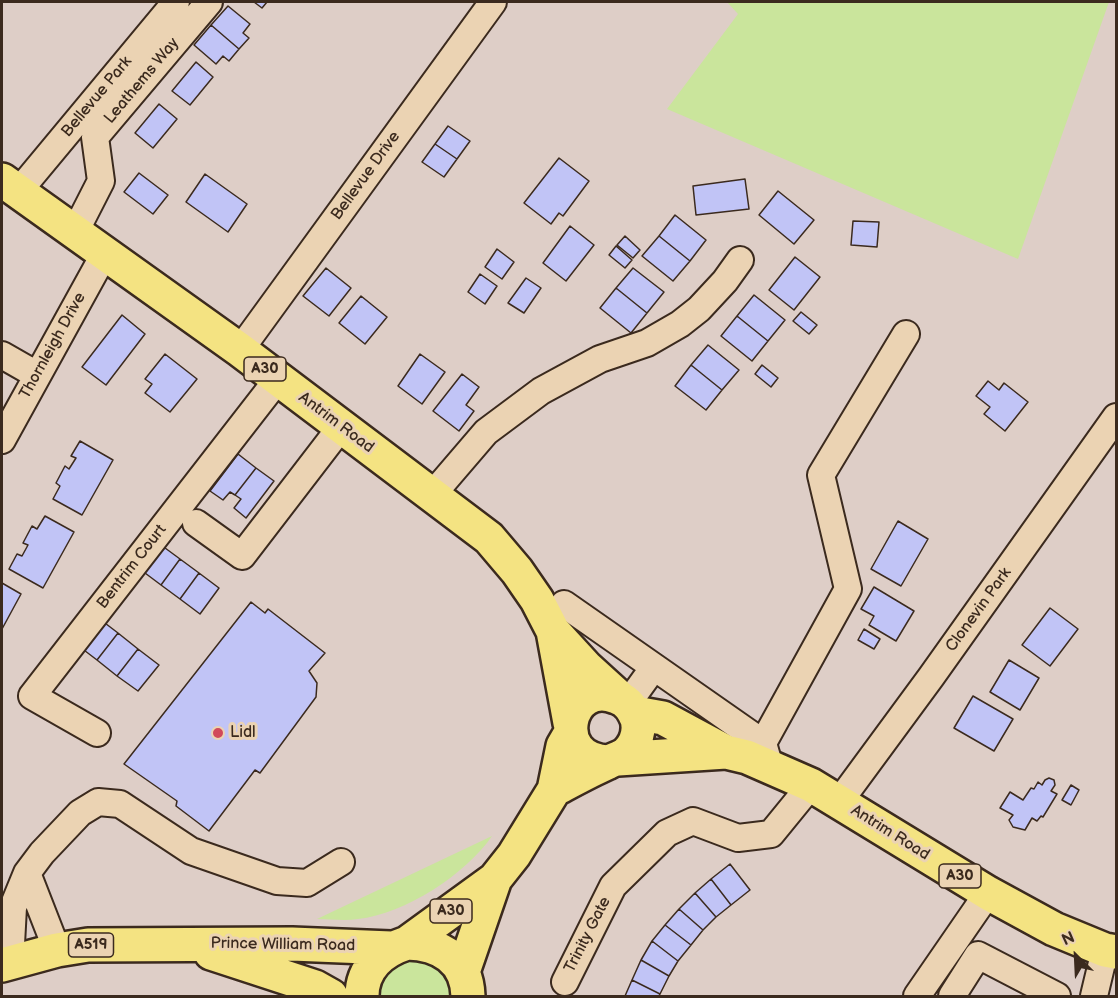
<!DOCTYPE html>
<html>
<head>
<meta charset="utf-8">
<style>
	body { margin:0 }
	#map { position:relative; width:1118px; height:998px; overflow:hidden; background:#decec7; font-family:"Balsamiq Sans",sans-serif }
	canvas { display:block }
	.frame { position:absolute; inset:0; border:3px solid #3b2a1e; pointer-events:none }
	.north { position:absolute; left:1046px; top:926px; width:60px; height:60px; -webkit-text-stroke:4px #ebd3b3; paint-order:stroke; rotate:336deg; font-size:16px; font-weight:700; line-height:24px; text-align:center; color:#3b2a1e }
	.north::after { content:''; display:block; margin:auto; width:21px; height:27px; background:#3b2a1e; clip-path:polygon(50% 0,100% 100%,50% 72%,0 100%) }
</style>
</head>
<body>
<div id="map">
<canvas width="1118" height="998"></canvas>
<div class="frame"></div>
<div class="north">N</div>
</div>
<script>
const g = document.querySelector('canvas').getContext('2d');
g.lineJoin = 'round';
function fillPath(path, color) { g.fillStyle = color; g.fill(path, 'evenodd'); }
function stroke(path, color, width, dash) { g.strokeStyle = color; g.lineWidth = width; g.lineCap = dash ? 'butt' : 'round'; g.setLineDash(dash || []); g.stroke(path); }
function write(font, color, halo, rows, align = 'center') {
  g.font = font + ' "Balsamiq Sans",sans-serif'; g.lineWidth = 6; g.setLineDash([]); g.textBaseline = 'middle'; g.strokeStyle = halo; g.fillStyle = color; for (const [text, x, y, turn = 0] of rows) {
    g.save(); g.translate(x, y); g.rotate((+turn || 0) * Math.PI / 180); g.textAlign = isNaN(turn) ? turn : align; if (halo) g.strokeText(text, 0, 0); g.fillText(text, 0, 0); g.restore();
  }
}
fillPath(new Path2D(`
	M727,2H1109L1018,259L667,109L738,14Z
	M492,836C466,874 405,914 358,919C345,921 330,919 317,919Z
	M418,958L443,967L457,996H376L383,975L404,960Z`), '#cae59c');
const building = new Path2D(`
	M254,2H267L262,8Z
	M228,6L250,24L243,33L249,38L239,49L211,25Z
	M211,25L239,49L229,61L223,56L216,64L194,45Z
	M196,62L213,77L190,105L172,91Z
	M159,104L177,119L153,148L135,133Z
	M448,126L470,141L457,159L435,144Z
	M435,144L457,159L444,177L422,162Z
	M559,158L589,181L563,216L559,213L551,224L524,203Z
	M139,173L168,195L153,214L124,192Z
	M205,174L247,204L228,232L186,202Z
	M745,179L749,209L696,215L693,186Z
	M778,191L814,220L794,244L759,215Z
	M675,215L706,240L690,261L659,236Z
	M853,221L879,222L877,247L851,245Z
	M570,226L594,245L566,281L543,263Z
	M625,236L640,250L633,258L617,245Z
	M659,236L690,261L673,281L642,256Z
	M616,246L632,260L625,268L609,255Z
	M497,249L514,262L502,279L485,267Z
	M795,257L820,277L794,310L769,290Z
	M326,268L351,288L329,316L303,296Z
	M633,268L664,292L647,313L616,288Z
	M480,274L497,286L485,304L468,292Z
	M526,278L541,288L524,313L508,303Z
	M616,288L647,313L631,333L600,308Z
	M754,295L785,320L768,341L737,316Z
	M361,296L387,317L365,344L339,323Z
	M801,312L817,325L809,334L793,321Z
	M122,315L145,334L106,385L82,367Z
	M737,316L768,341L752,361L721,336Z
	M708,345L739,370L722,390L691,365Z
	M165,354L197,379L170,412L145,393L152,384L145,379Z
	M420,354L445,372L422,404L398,386Z
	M691,365L722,390L706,410L675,386Z
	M762,365L778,378L771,387L755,374Z
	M462,374L479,387L466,405L474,411L459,431L433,411Z
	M988,381L999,390L1004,383L1028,402L1005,431L984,414L990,407L976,396Z
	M80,441L113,460L82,515L53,499L60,486L56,483L65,466L69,469L76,458L71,456Z
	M238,454L256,468L235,495L230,492L223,500L210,491Z
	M256,468L274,481L246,518L234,508L241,499L235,495Z
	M45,516L74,532L43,588L9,569L17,554L22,556L28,545L23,543L32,526L37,529Z
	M898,521L928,539L901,586L871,569Z
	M161,545L180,559L161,585L141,570Z
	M180,559L199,573L180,599L161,585Z
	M199,573L219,588L200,614L180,599Z
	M2,583L21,594L2,629Z
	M874,587L914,611L896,641L869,625L874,616L861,609Z
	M251,602L265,613L268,609L325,653L309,671L317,683L316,697L260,773L255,770L209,831L176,806L177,801L124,764Z
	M1050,608L1078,629L1050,666L1022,645Z
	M97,617L118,633L97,660L76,644Z
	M864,629L880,639L874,649L858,640Z
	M118,633L138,649L117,676L97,660Z
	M138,649L159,665L138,691L117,676Z
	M1009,660L1039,678L1020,710L990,692Z
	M973,696L1013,719L994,751L954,728Z
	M1049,778L1054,780L1055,785L1051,791L1057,794L1043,817L1041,816L1037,821L1032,818L1025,830L1013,827L1009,820L1013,815L1000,808L1010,792L1023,800L1031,788L1034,789L1038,782L1042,785L1045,780Z
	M1071,785L1079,790L1071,805L1062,800Z
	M730,864L750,890L731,905L711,879Z
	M711,879L731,905L716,917L695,893Z
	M695,893L716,917L703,930L679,909Z
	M679,909L703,930L691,945L665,925Z
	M665,925L691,945L678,961L652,941Z
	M652,941L678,961L669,976L641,960Z
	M641,960L669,976L660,994L632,980Z
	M632,980L660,994L659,996H625Z`);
fillPath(building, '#c1c4f6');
stroke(building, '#3b2a1e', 1.5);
const minor = new Path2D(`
	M18,192L176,2
	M75,232L101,181L95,137L209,2
	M240,350L493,2
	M2,355L37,375
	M2,440L105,253
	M432,495L486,432L541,391L600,359L647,343L680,324L699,309L725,281L740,260
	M196,523L242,556L341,427
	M564,604L763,743L767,757
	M628,703L654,667
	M97,733L32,696L278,379
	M763,743L848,589L821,475L906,334
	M839,802L931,677L1116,417
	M27,873L57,950
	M10,963L13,907L27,873L42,853L80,813L98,802L120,804L191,851L277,881L307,883L341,862
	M565,982L613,886L667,833L693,821L738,838L771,834L811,785
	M917,996L988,893
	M952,996L978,955L1057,996
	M1094,996L1105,950`);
const major = new Path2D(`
	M2,180L240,350L489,538L517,571L537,600L553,631L586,667L619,697
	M553,631L570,723
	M635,713L663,718L726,752L747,757L811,785L988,893L1054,929L1105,950L1116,952
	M618,759L726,752
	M554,790C571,781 589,771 607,763C614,759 621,758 627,753C636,744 640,731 637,719C633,709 627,700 616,697C568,678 548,759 608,762
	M407,943C441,944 467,960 468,996
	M211,953L315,987L331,996
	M2,965L57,950L88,945L292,944L391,948
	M463,972L495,879
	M362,996C362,968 382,951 407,943L495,879L514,855L554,790L563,746L570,734`);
stroke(minor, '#3b2a1e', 30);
stroke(major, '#3b2a1e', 38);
stroke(minor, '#ebd3b3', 26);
stroke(major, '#f4e382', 33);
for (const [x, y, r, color] of [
	[218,733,6,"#d1495b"]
]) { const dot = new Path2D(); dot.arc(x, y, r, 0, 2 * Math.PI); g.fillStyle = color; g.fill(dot); stroke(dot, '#ebd3b3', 2); }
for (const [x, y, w] of [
	[265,369,42],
	[960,876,42],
	[451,911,42],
	[91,945,45]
]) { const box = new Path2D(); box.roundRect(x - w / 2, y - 12, w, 24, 4.5); g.fillStyle = '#ebd3b3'; g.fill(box); stroke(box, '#3b2a1e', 1.5); }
write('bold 15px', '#3b2a1e', null, [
	["A30",265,369],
	["A30",960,876],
	["A30",451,911],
	["A519",91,945]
]);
write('16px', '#3b2a1e', '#ebd3b3', [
	["Leathems Way",142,81,-50],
	["Bellevue Park",97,97,-50],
	["Bellevue Drive",366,176,-54],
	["Thornleigh Drive",53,346,-61],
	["Antrim Road",336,423,37],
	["Bentrim Court",132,567,-52],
	["Clonevin Park",979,610,-54],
	["Antrim Road",890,833,32],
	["Trinity Gate",588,935,-63],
	["Prince William Road",283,945,1]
]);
write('16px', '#3b2a1e', '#ebd3b3', [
	["Lidl",230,733]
], 'left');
</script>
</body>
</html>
